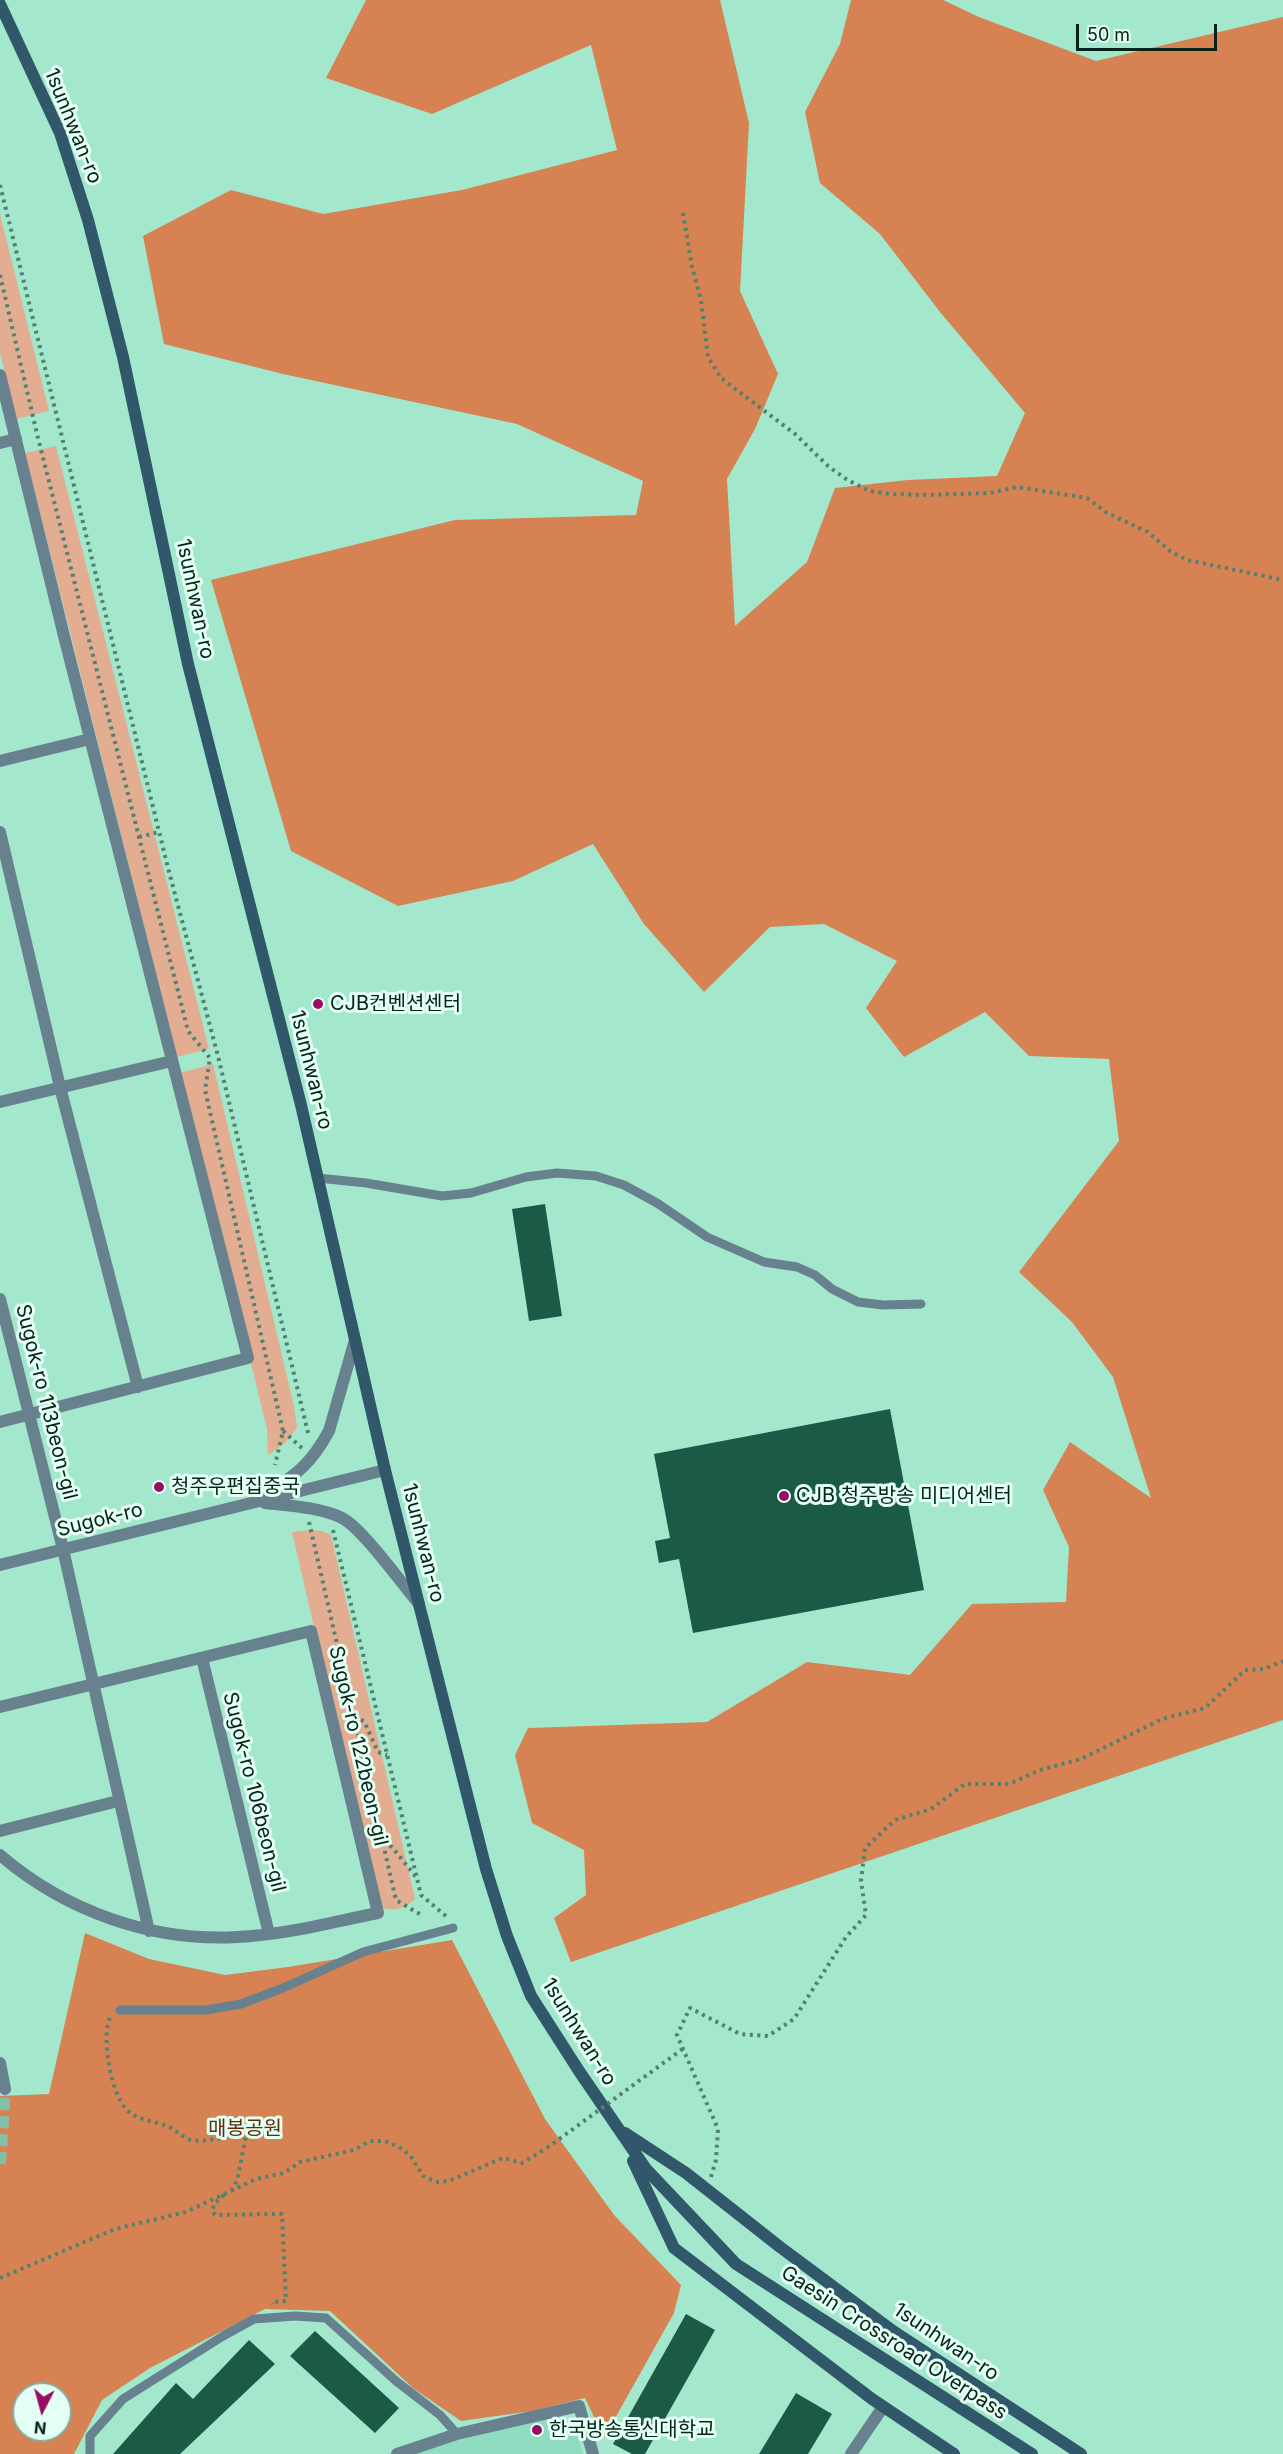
<!DOCTYPE html>
<html>
<head>
<meta charset="utf-8">
<style>
	body { margin:0 }
	#map { position:relative; width:1283px; height:2454px; overflow:hidden; background:#a3e8cd; font-family:Inter,sans-serif }
	canvas { display:block }
	.north { position:absolute; left:12px; top:2382px; width:60px; height:60px; box-sizing:border-box; background:#e4fff4; border:2px solid #8ba79c; border-radius:50%; rotate:186deg; font-size:16px; font-weight:700; line-height:24px; text-align:center; color:#062219 }
	.north::after { content:''; display:block; margin:auto; width:21px; height:27px; background:#960f65; clip-path:polygon(50% 0,100% 100%,50% 72%,0 100%) }
	.scale { position:absolute; left:1076px; top:24px; width:141px; height:27px; box-sizing:border-box; border:3px solid #062219; border-top:0; padding-left:8px; font-size:18px; line-height:21px; white-space:nowrap; color:#062219; -webkit-text-stroke:4px #e4fff4; paint-order:stroke }
</style>
</head>
<body>
<div id="map">
<canvas width="1283" height="2454"></canvas>
<div class="north">N</div>
<div class="scale">50 m</div>
</div>
<script>
const g = document.querySelector('canvas').getContext('2d');
g.lineJoin = 'round';
function fillPath(path, color) { g.fillStyle = color; g.fill(path, 'evenodd'); }
function stroke(path, color, width, dash) { g.strokeStyle = color; g.lineWidth = width; g.lineCap = dash ? 'butt' : 'round'; g.setLineDash(dash || []); g.stroke(path); }
function write(font, color, halo, rows, align = 'center') {
  g.font = font + ' Inter,"Noto Sans KR",sans-serif'; g.lineWidth = 6; g.setLineDash([]); g.textBaseline = 'middle'; g.strokeStyle = halo; g.fillStyle = color; for (const [text, x, y, turn = 0] of rows) {
    g.save(); g.translate(x, y); g.rotate((+turn || 0) * Math.PI / 180); g.textAlign = isNaN(turn) ? turn : align; if (halo) g.strokeText(text, 0, 0); g.fillText(text, 0, 0); g.restore();
  }
}
fillPath(new Path2D(`
	M560,2414L573,2421L583,2454H414L463,2439Z`), '#8fdcc0');
fillPath(new Path2D(`
	M0,214L49,411L16,419L0,353Z
	M56,446L209,1049L177,1057L25,453Z
	M213,1064L294,1406L297,1428L285,1443L268,1455L267,1429L180,1073Z
	M310,1530L322,1531L331,1535L415,1899C404,1909 394,1912 379,1907L292,1532Z`), '#e2ad91');
fillPath(new Path2D(`
	M366,0H720L749,123L740,291L778,374L755,429L727,479L735,626L807,562L835,488L908,480L997,476L1025,413L940,312L880,234L820,183L805,112L840,44L851,0H943L979,17L1096,61L1283,17V1720L571,1962L554,1918L586,1895L584,1850L532,1823L515,1755L528,1728L707,1722L807,1662L910,1675L972,1604L1066,1602L1069,1547L1043,1490L1070,1442L1151,1498L1113,1377L1072,1322L1019,1272L1119,1141L1109,1059L1029,1056L985,1012L904,1057L866,1008L897,961L824,924L770,927L704,992L644,924L593,844L513,881L398,906L291,851L211,580L455,520L636,515L643,481L517,424L283,374L164,344L143,236L231,190L323,214L462,190L617,150L591,45L432,114L326,78Z
	M85,1933L149,1959L225,1975L288,1967L452,1940L545,2119L614,2215L681,2285L674,2313L604,2438L585,2398L532,2411L461,2421L413,2388L330,2311L265,2309L150,2368L102,2400L74,2454H0V2096L49,2094ZM24,2394H60V2430H24Z`), '#d68253');
fillPath(new Path2D(`
	M545,1204L562,1316L529,1321L512,1209Z
	M890,1409L924,1590L693,1633L679,1559L659,1563L655,1541L670,1538L654,1454Z
	M686,2314L715,2330L645,2454H632L613,2444Z
	M315,2331L399,2408L375,2433L290,2356Z
	M249,2340L275,2364L180,2454H113L176,2383L193,2399Z
	M796,2393L832,2414L808,2454H759Z`), '#1a5a47');
stroke(new Path2D(`
	M0,2164L5,2089`), '#84c0a9', 12, [12, 6]);
stroke(new Path2D(`
	M0,185L168,868L218,1056L309,1437
	M683,213L692,267L701,300L708,357L721,378L795,434L828,466L846,479L869,491L890,494L929,495L990,493L1017,487L1087,498L1107,513L1148,532L1170,551L1187,560L1283,580
	M0,275L37,434L188,1031L210,1058L205,1090L283,1431L275,1465
	M139,837L159,832
	M283,1431L303,1449
	M309,1522L396,1900L423,1916
	M333,1530L421,1895L447,1917
	M354,1717L364,1721L378,1752L387,1755
	M383,1842L392,1847L416,1877
	M110,2018C101,2037 111,2091 125,2108C137,2122 156,2120 171,2128C178,2132 183,2138 191,2140C206,2143 229,2135 246,2136L237,2181L232,2189
	M711,2177L716,2160L718,2129L677,2035L690,2008L740,2034L768,2036L794,2019L846,1937L866,1915L861,1881L865,1848L895,1820L931,1809L965,1784H1009L1040,1770L1081,1759L1162,1719L1205,1708L1245,1670L1264,1669L1283,1661
	M224,2195L215,2203L212,2211L215,2215L282,2214L286,2301L272,2302L273,2304
	M0,2278L115,2229L186,2212L256,2179L284,2173L300,2162L354,2150L370,2141H385L399,2147L410,2155L423,2176L436,2182L449,2181L503,2158L522,2163L547,2148`), '#51816f', 4, [3, 4.5]);
stroke(new Path2D(`
	M318,1178L366,1183L442,1196L471,1193L526,1177L557,1173L596,1176L624,1185L657,1203L707,1237L764,1262L797,1267L815,1275L832,1289L858,1302L883,1305L921,1304
	M120,2010H206L241,2004L283,1988L363,1952L453,1928
	M90,2454V2436L123,2399L223,2336L254,2319L295,2316L326,2318L396,2381L440,2415L457,2434`), '#67818e', 9);
stroke(new Path2D(`
	M0,375L64,636L248,1358L0,1422
	M0,443L16,439
	M0,761L90,739
	M0,832L60,1087L138,1387
	M0,1102L172,1061
	M0,1299L63,1549L149,1931
	M202,1658L269,1934
	M0,1707L311,1631L378,1913C332,1922 285,1935 237,1937C152,1942 65,1911 0,1855
	M0,1831L118,1801
	M397,2454L457,2434L579,2406L593,2454
	M851,2454L883,2407`), '#67818e', 12);
stroke(new Path2D(`
	M263,1497C296,1474 309,1467 329,1431L355,1340
	M265,1503C290,1506 319,1507 342,1518C362,1528 402,1584 419,1604
	M0,1565L385,1470
	M0,2063L5,2089`), '#67818e', 12);
stroke(new Path2D(`
	M0,4L60,133L88,220L123,357L188,664L301,1105L385,1470L486,1869L507,1936L531,1996L579,2071L646,2169L736,2264L1032,2454
	M625,2133L686,2173L780,2247L893,2331L1081,2454
	M633,2161L674,2248L872,2399L954,2454`), '#31586a', 12);
stroke(new Path2D(`
	M547,2148L684,2048`), '#51816f', 4, [3, 4.5]);
for (const [x, y, r, color] of [
	[318,1004,6,"#960f65"],
	[159,1487,6,"#960f65"],
	[784,1496,6,"#960f65"],
	[537,2430,6,"#960f65"]
]) { const dot = new Path2D(); dot.arc(x, y, r, 0, 2 * Math.PI); g.fillStyle = color; g.fill(dot); stroke(dot, '#e4fff4', 2); }
write('20px', '#062219', '#e4fff4', [
	["1sunhwan-ro",73,126,68],
	["1sunhwan-ro",195,599,78],
	["1sunhwan-ro",311,1070,76],
	["Sugok-ro 113beon-gil",46,1402,76],
	["Sugok-ro",100,1520,-14],
	["1sunhwan-ro",423,1543,76],
	["Sugok-ro 122beon-gil",358,1746,77],
	["Sugok-ro 106beon-gil",254,1792,76],
	["1sunhwan-ro",579,2032,58],
	["1sunhwan-ro",946,2342,34],
	["Gaesin Crossroad Overpass",894,2343,33]
]);
write('20px', '#062219', '#e4fff4', [
	["CJB컨벤션센터",330,1004],
	["청주우편집중국",171,1487],
	["CJB 청주방송 미디어센터",796,1496],
	["한국방송통신대학교",549,2430]
], 'left');
write('20px', '#622b07', '#e4fff4', [
	["매봉공원",245,2129]
]);
</script>
</body>
</html>
